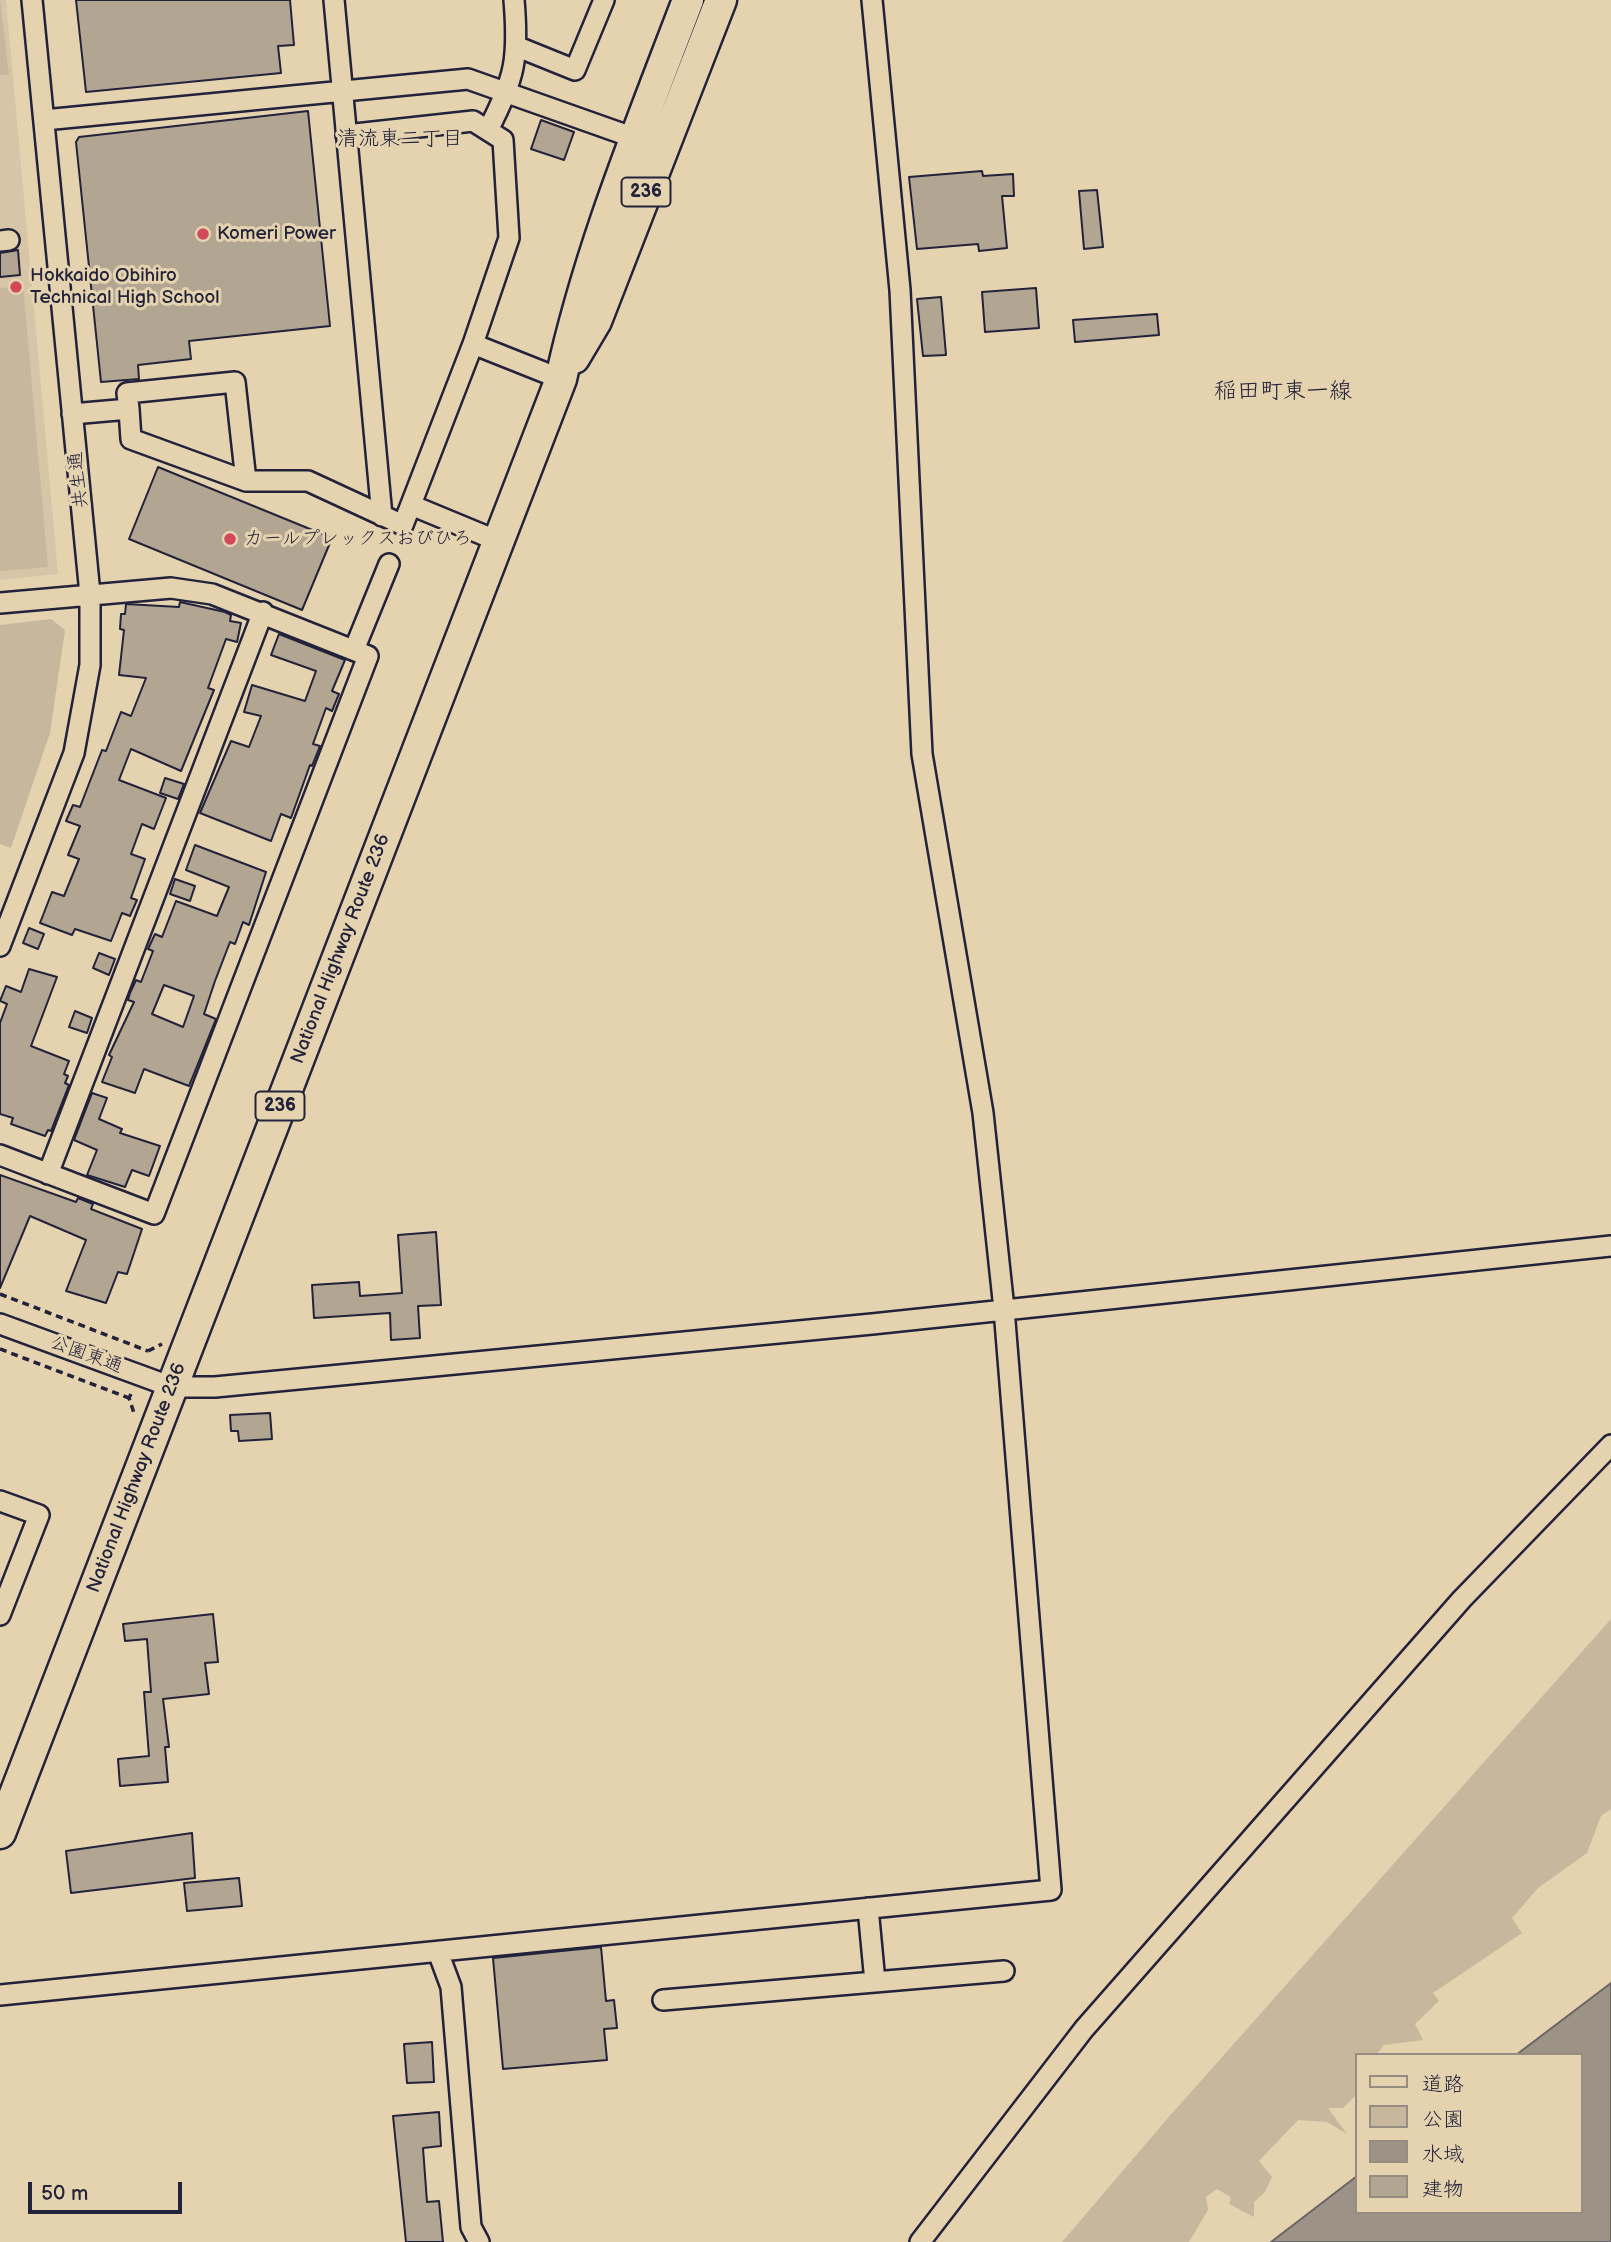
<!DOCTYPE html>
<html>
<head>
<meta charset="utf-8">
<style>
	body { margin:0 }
	#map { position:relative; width:1611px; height:2242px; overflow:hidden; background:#e5d3b0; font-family:"Balsamiq Sans","Klee One",sans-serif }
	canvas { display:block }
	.legend { position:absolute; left:1355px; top:2053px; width:228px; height:161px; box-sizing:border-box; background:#e5d3b0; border:2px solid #978c81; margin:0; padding:9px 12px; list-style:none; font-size:21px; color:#22223b }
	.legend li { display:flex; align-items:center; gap:14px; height:35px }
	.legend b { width:35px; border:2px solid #978c81 }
	.scale { position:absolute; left:28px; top:2182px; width:154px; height:32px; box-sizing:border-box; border:4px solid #22223b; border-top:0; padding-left:9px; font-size:21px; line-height:24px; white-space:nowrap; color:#22223b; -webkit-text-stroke:5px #e5d3b0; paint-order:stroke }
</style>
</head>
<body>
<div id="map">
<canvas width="1611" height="2242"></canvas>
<ul class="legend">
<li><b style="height:9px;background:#e5d3b0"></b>道路</li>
<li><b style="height:19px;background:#c6b79d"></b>公園</li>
<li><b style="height:19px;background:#9c9285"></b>水域</li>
<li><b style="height:19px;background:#b2a591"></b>建物</li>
</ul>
<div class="scale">50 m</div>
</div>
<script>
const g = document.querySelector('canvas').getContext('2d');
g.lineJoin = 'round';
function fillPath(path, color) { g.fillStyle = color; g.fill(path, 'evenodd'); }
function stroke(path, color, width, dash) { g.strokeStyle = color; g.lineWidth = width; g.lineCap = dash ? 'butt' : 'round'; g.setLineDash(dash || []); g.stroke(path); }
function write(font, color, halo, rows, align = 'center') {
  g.font = font + ' "Balsamiq Sans","Klee One",sans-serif'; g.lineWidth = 6; g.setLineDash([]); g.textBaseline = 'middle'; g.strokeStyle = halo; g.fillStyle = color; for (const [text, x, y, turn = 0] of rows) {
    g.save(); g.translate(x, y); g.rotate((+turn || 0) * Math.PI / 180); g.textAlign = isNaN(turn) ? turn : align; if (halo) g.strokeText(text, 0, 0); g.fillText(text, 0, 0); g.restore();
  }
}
fillPath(new Path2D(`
	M0,0H6L58,574L0,580Z`), '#d6c5a7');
fillPath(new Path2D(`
	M0,0L9,74L0,75Z
	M23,286L48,567L0,571V288Z
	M51,619L65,630L50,733L11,848L0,844V625Z
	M1611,1619V1809L1601,1816L1587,1853L1538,1888L1512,1918L1522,1933L1433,1993L1439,2001L1415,2024L1423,2040L1384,2045L1376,2055H1357V2094L1343,2108H1328L1347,2134L1327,2122L1298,2120L1259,2161L1272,2177L1265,2192L1254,2202V2217L1229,2204L1231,2197L1217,2189L1206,2197L1208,2210L1189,2242H1062L1167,2119Z`), '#c6b79d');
const water = new Path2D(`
	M1611,1983V2242H1271L1357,2176V2212H1581V2055H1516Z`);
fillPath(water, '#9c9285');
stroke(water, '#6b6567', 2);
const building = new Path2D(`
	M76,0H290L294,45L278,46L281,73L86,92Z
	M308,111L330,326L189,341L191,359L138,365L139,379L101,382L76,142L79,137Z
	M541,120L574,132L564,160L531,149Z
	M982,171L983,176L1013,174L1014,196H1002L1007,248L979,251L978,244L917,249L909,177Z
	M1097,190L1103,247L1084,249L1079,191Z
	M18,250L20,275L0,277V253Z
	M1036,288L1039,328L985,332L982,292Z
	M941,297L946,355L923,356L917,299Z
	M1157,314L1159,335L1075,342L1073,320Z
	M158,467L332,538L302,610L129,539Z
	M180,602L225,612L231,615L230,621L241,623L237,642L226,639L208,688L214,690L181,771L131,749L119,780L166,798L154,829L142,824L131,854L145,859L131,898L137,900L130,916L122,913L111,941L75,929L72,935L40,923L52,892L64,896L79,859L68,855L80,826L66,821L73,805L80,807L102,750L106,751L121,712L131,716L146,678L119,675L124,630L120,629L121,614H125L126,604L179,607Z
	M279,634L345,660L332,691L339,694L332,711L326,708L313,744L320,746L312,766L310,765L291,818L281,814L271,841L200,813L231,741L249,747L261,716L244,712L252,685L305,701L316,671L271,655Z
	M165,778L184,784L178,799L160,793Z
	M195,845L266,872L249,925L243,922L235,944L230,942L215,981L204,1014L216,1019L189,1086L144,1069L135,1093L102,1082L112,1057L109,1055L134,1002L128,1000L130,993L136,980L141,982L153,951L148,949L155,934L162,937L176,901L217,916L229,887L186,870ZM164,985L194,996L183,1027L152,1014Z
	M175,879L195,886L190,901L170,894Z
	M29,928L44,934L38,949L23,943Z
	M99,953L115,959L109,975L93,968Z
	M29,969L57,977L31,1046L69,1061L64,1074L68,1076L65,1083L69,1085L51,1131L48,1130L45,1136L11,1124L13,1118L0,1114V1023L7,1004L0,1001L6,986L21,992Z
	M75,1011L92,1018L87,1033L69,1027Z
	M92,1093L107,1098L99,1119L122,1129L120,1133L160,1146L149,1176L132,1170L125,1187L87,1175L97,1150L74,1140Z
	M0,1175L76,1202L78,1198L93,1204L91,1209L142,1229L127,1274L118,1272L106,1303L66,1291L86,1240L30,1216L0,1288Z
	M436,1232L441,1305L418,1306L420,1338L391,1340L390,1313L314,1318L312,1285L359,1282L360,1296L402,1293L398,1235Z
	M270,1413L272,1439L239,1441L238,1431H231L230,1415Z
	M213,1614L218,1662L205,1663L209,1694L163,1699L169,1747H165L168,1782L120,1786L118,1759L149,1756L144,1692H151L147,1639L125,1641L123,1624Z
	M192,1833L195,1878L71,1893L66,1851Z
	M239,1878L242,1906L187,1911L184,1883Z
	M601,1947L606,2001L614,2000L617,2028L604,2029L607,2060L503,2069L493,1958Z
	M432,2042L434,2082L407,2083L404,2044Z
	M439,2112L441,2146L423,2148L427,2202L439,2201L443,2242H406L393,2116Z`);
fillPath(building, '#b2a591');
stroke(building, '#22223b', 2);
const minor = new Path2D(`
	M334,0L382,516
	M518,47L575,70L604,0
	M44,120L468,79L646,142
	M488,130C515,78 519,59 514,0
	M0,241L9,240
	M473,344L561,379
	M129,409L127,393L235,382L246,481
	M72,414L129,409L131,439L246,481H308L403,525L473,344L509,238L503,140L473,121L346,135
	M411,505L498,541
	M0,603L171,588L212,594L368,656L154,1214L0,1155
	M354,650L389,564
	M0,946L74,753L90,665V594L32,0
	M48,1174L263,612
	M0,1324L172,1387H215L872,1324L1611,1246
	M0,1501L39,1515L0,1615
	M868,1908L875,1982
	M438,1952L451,1987L471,2227L479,2242
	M0,1995L1051,1890L1004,1309L983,1113L922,754L900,290L872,0
	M663,2000L1004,1971
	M920,2242L1084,2029L1462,1599L1611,1445`);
const highway = new Path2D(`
	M574,358L596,321L721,0
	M0,1833L561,379C589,249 641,124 688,0`);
stroke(minor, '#22223b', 24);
stroke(highway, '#22223b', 35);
stroke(new Path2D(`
	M0,1294L148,1351
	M0,1349L129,1398
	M148,1351L162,1344
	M131,1394L129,1398L134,1413`), '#22223b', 3.5, [7, 5]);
stroke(minor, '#e5d3b0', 19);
stroke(highway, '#e5d3b0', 30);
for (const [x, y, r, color] of [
	[203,234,7,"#d1495b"],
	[16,287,7,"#d1495b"],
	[230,539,7,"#d1495b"]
]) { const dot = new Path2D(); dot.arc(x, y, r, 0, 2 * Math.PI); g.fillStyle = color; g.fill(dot); stroke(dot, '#e5d3b0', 2.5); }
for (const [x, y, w] of [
	[646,192,49],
	[280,1106,49]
]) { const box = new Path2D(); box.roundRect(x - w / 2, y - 14.5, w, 29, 5); g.fillStyle = '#e5d3b0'; g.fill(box); stroke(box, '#22223b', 2); }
write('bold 18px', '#22223b', null, [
	["236",646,192],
	["236",280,1106]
]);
write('19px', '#22223b', '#e5d3b0', [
	["Komeri Power",217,234],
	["Hokkaido Obihiro",30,276],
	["Technical High School",30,298],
	["カールプレックスおびひろ",244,539]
], 'left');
write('19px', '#22223b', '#e5d3b0', [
	["共生通",79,480,-96],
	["National Highway Route 236",341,949,-69],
	["公園東通",86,1355,20],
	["National Highway Route 236",137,1478,-69]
]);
write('21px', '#22223b', '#e5d3b0', [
	["清流東二丁目",400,140]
]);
write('23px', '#22223b', '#e5d3b0', [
	["稲田町東一線",1283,392]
]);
</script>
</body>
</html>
